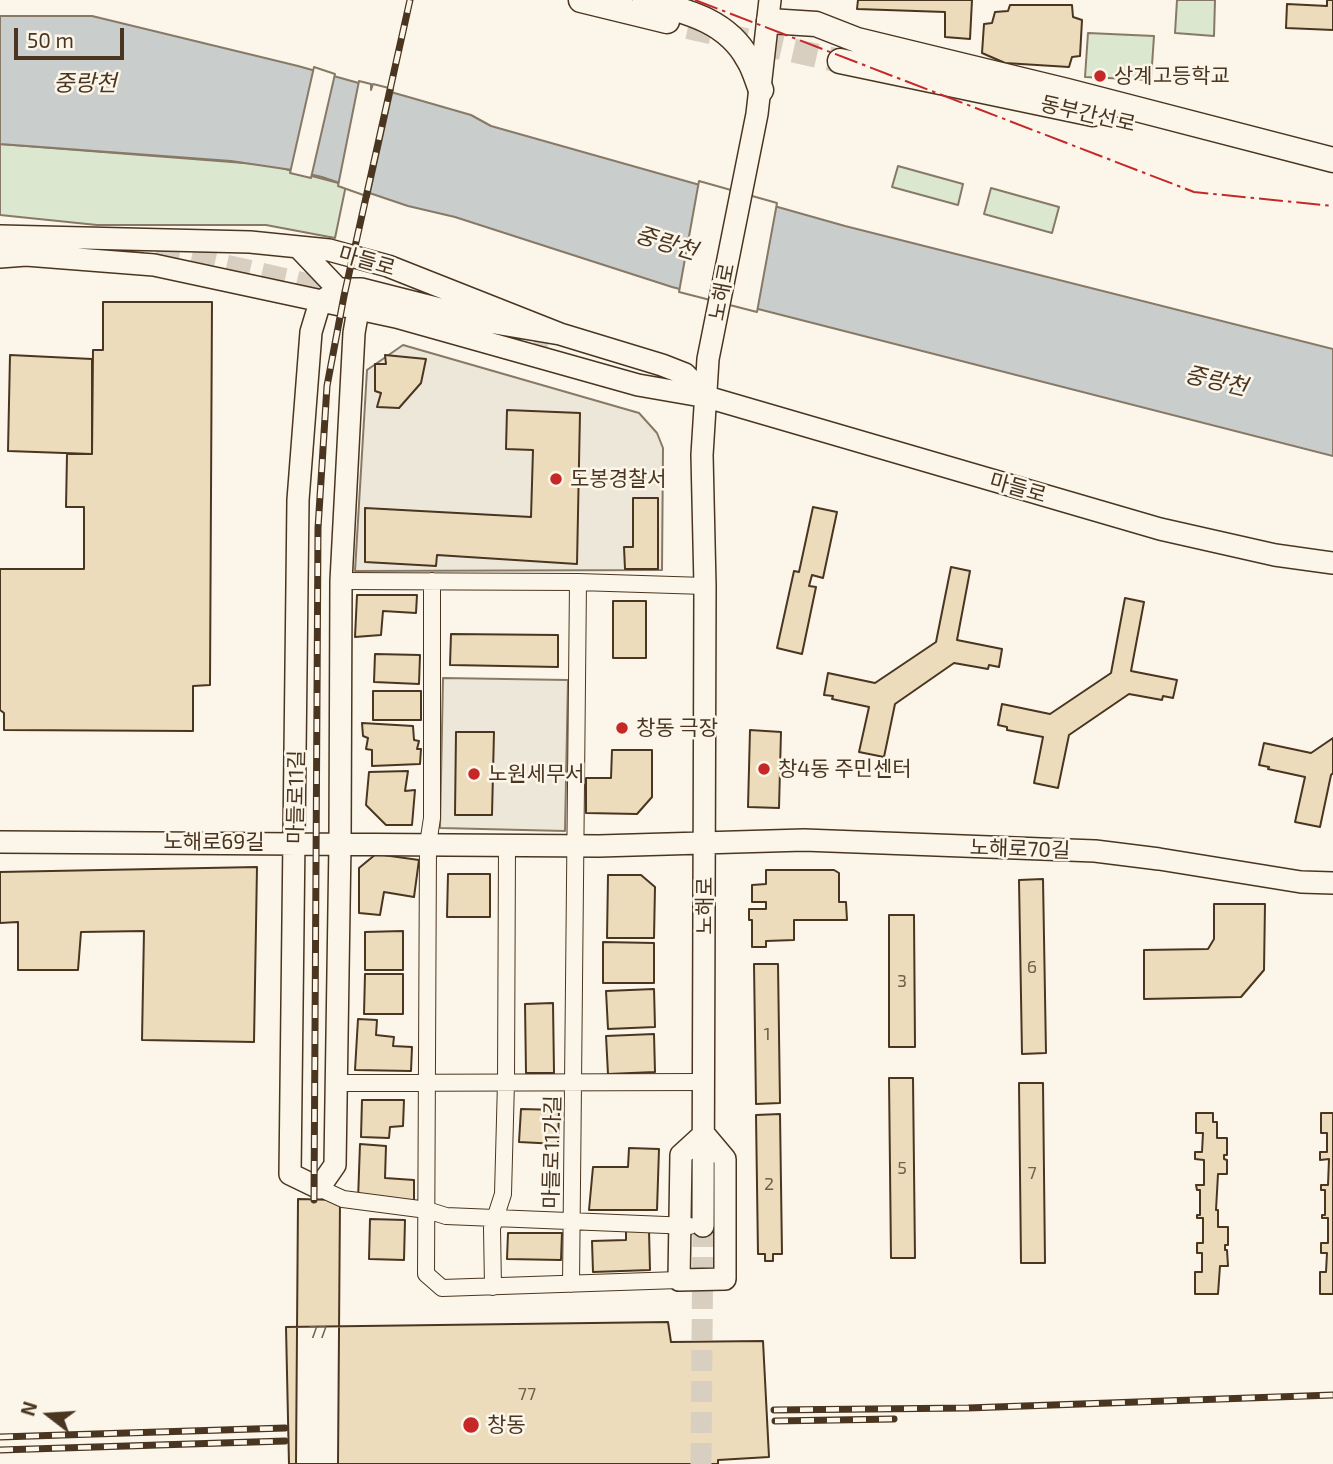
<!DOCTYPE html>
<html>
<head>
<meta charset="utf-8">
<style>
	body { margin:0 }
	#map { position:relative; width:1333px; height:1464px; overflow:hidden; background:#fbf6e9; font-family:"Exo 2",sans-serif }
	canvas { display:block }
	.north { position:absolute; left:14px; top:1380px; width:70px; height:70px; -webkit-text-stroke:5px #fbf6e9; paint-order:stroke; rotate:287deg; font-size:19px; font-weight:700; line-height:28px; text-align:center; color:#4a3520 }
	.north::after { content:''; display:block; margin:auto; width:24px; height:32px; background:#4a3520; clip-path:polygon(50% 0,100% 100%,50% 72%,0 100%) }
	.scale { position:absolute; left:14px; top:28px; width:110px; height:32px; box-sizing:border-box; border:4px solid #4a3520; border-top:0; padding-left:9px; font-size:21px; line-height:24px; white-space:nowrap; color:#4a3520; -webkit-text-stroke:5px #fbf6e9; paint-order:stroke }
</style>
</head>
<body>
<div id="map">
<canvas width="1333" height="1464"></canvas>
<div class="north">N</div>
<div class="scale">50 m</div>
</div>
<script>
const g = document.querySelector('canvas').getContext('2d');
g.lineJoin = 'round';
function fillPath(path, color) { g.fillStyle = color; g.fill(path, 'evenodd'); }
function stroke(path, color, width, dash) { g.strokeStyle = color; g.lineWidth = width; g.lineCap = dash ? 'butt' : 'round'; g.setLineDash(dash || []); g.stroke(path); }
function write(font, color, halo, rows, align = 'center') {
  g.font = font + ' "Exo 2","Noto Sans KR",sans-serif'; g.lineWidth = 5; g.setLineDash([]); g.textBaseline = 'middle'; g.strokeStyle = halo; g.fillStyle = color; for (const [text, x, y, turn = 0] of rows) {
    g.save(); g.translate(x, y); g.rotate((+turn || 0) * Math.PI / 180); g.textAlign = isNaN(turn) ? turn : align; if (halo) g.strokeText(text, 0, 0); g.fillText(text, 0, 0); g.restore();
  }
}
const green = new Path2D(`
	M1177,0H1215L1214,36L1175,33Z
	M1088,33L1154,36L1151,80L1085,77Z
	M0,144L270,165L346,185L335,238L266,225H97L0,215Z
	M898,166L963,184L958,205L892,187Z
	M991,188L1059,207L1052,233L984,214Z`);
fillPath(green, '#dce7d0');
stroke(green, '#887966', 2);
const parking = new Path2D(`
	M403,345L639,413L657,433L663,448L662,570L355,571L367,370Z
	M443,678L568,680L565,831L440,828Z`);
fillPath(parking, '#ede7d9');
stroke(parking, '#887966', 2);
const water = new Path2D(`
	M0,16H92L298,66L405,96L471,115L491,126L845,226L1333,349V456L672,287L455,217L408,206L322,177L292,170L231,161L0,144Z`);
fillPath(water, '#c9cecd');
stroke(water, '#887966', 2);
const pier = new Path2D(`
	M314,67L335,74L311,178L290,173Z
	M359,81L371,84V90L373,84L393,89L369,197L338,186Z
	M699,181L777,203L757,312L679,292Z`);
fillPath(pier, '#fbf6e9');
stroke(pier, '#887966', 2);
const building = new Path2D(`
	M858,0H972L970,39L945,37V12L857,9Z
	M1327,0H1333V30L1286,28L1287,4L1327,6Z
	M1010,5H1072L1073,17L1082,20L1080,56L1072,57L1069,67L1005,63L982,53L984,24L992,23L995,12L1008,11Z
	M103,302H212L210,685L193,686V731L4,730V713L0,710V569H84V507H66L67,454H92L93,350H103Z
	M10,355L92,359V454L8,451Z
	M385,355L426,359L421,383L399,408L377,407L381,393L375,391V364H386Z
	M507,410L580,413L577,564L437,555L436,566L365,562V508L531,517L533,450L506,449Z
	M633,498H658V569H625L624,547H633Z
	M813,507L837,512L823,578L812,575L809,586L816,587L802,654L777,648L794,571L799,572Z
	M951,567L970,571L957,640L1002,649L999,667L989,665L988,669L954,663L895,704L884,757L859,752L869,707L832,699L833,696L824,695L828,673L875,683L936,642Z
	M357,595H417L416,613L383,611L381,635L355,637Z
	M1125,598L1144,602L1131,671L1177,680L1173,698L1163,696L1162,700L1129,694L1069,735L1058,788L1034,783L1043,737L1007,730V727L998,725L1002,704L1050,714L1111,673Z
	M613,601H646V658H613Z
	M451,634L558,635V667L450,665Z
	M375,654L420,655L419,684L374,682Z
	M373,691H421V720H373Z
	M362,723L413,726L414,740L419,741L417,749H421L420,764L372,766V750L366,749L368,738L363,736Z
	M750,730L781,732L779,808L748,807Z
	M456,732H494L492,815H455Z
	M1333,738V773L1331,775L1320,827L1295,822L1305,777L1268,769L1269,767L1259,765L1264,743L1311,753Z
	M612,750H652V797L637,814L586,813V778H611Z
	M408,771L405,791L415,790L412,825H386L366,805L369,772Z
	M376,854L419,860L414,897L384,892L380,915L359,913V868Z
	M257,867L254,1042L142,1040L144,931L81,932L78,970H18V922L0,923V872Z
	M766,870H834L839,873V902H846L847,920H794V940L766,941V947H752V920H749V909H766V902H752V885L766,884Z
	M448,874H490V917H447Z
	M608,875H641L655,887L654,938H607Z
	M1043,879L1046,1053L1022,1054L1019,880Z
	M1214,904H1265L1264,970L1241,997L1144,999V950L1208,949L1214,939Z
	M889,915H914L915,1047H889Z
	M403,931V970H365V932Z
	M603,942L654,943V983H603Z
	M754,964H778L780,1103L756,1104Z
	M365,974H403V1014H364Z
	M654,989L655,1027L608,1029L606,991Z
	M553,1003L554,1073H526L525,1004Z
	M358,1019L377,1020L376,1035L394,1037L393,1046L412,1047L411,1071L355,1070Z
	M654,1034L655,1072L608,1074L606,1036Z
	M889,1078H913L915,1258H891Z
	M1019,1083H1043L1045,1263H1021Z
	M362,1100H404L403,1126L390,1127L389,1138L361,1137Z
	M521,1109L559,1110L558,1144L519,1142Z
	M1196,1113H1213V1122H1217V1138H1227V1155H1224V1159L1227,1160V1174H1218L1216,1210H1218V1227H1228V1245H1225V1250H1227L1228,1266H1220L1218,1294H1195V1272H1202V1253H1197V1243H1203V1218H1197V1215H1200V1190H1197L1196,1185H1204V1160L1195,1159V1152H1202L1203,1133H1196Z
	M1321,1113H1333V1294H1320V1272H1326L1327,1253H1321V1243H1328V1218H1322V1215H1325V1190H1321V1185H1328L1329,1159L1320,1160V1152H1327V1133H1321Z
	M780,1114L782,1254H773V1261H765V1254H758L756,1115Z
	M360,1144L386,1146L385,1178L414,1180V1203L358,1200Z
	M629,1148L659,1149L657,1210H589L593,1167H628Z
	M298,1199L340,1200L338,1464H296Z
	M370,1219L405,1220L404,1260L369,1259Z
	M649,1230L650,1270L593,1272L592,1241L626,1240V1231Z
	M508,1233H562L561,1260L507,1259Z
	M668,1322L671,1342L763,1341L769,1457L718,1460V1464H289L286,1327Z`);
fillPath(building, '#ecdcbc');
stroke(building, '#4a3520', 2);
stroke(new Path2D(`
	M701,1464L703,1226`), '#d8cfc1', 21, [21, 10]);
stroke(new Path2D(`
	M688,27L840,61
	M84,246L184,257L354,296
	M464,325L547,349`), '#d8cfc1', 24, [24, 12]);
const minor = new Path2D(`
	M341,581L578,582L705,586
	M432,581V818L428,844L426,1274L442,1288L679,1280
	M338,1083L704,1082
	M319,1188L343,1199L427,1210L446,1216L690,1226
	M571,1284L578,582
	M493,1287L492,1228L503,1194L506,1082L507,845`);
const major = new Path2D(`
	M0,236L250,242L329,250L388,266L560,334L662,365L685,374L707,397
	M299,248L358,310L354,333L341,581L340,843L335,1165L319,1188L290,1174L298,500L311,332L320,302L340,289H361L495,323L560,334
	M0,257L26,255L154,265L396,317L638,385L707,397L1160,529L1275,555L1333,563
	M0,842L599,846L804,840L1095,851L1159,859L1301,882L1333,883
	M704,1134L725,1159V1279L679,1280L681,1155Z
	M703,1226L705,586L702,455L708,359L757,114L770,0`);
const highway = new Path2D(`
	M581,0L667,21
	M645,0C685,11 727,20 748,59C754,68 757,80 761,90
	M769,21L816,24L857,40L1067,91L1333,160
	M840,61L1093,114`);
stroke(minor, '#4a3520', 18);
stroke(major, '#4a3520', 24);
stroke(highway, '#4a3520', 27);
stroke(minor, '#fbf6e9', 16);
stroke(major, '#fbf6e9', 21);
stroke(highway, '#fbf6e9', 24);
const rail = new Path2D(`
	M314,1200L318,528L327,386L344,296L410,0
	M774,1410L968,1408L1333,1395
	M775,1421L894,1419
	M0,1437L285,1428
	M0,1450L285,1441`);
stroke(rail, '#4a3520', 7);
stroke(rail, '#fbf6e9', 4.5, [13]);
stroke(new Path2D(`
	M695,0L1194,192L1333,206`), '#c62828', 2, [24, 5, 3.5, 5]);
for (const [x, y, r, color] of [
	[1100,76,7,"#c62828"],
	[556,479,7,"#c62828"],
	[622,728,7,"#c62828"],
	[764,769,7,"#c62828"],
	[474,774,7,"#c62828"],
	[471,1425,9,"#c62828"]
]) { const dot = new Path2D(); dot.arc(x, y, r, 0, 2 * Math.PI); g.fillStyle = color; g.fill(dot); stroke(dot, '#fbf6e9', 2.5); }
write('18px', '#725f47', null, [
	["6",1032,967],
	["3",902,981],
	["1",767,1034],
	["5",902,1168],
	["7",1032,1173],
	["2",769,1184],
	["77",318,1332],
	["77",527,1394]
]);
write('21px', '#4a3520', '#fbf6e9', [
	["상계고등학교",1114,76],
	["도봉경찰서",570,479],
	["창동 극장",636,728],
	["창4동 주민센터",778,769],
	["노원세무서",488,774],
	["창동",487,1425]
], 'left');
write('21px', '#4a3520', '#fbf6e9', [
	["동부간선로",1088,114,13],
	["마들로",367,261,16],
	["노해로",722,292,-79],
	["마들로",1018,488,16],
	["마들로11길",296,797,-89],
	["노해로69길",214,842],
	["노해로70길",1020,849,2],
	["노해로",705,906,-90],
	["마들로11가길",552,1152,-89]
]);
write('italic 23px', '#4a3520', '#fbf6e9', [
	["중랑천",85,83],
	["중랑천",666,243,17],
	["중랑천",1216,381,13]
]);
</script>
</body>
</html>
